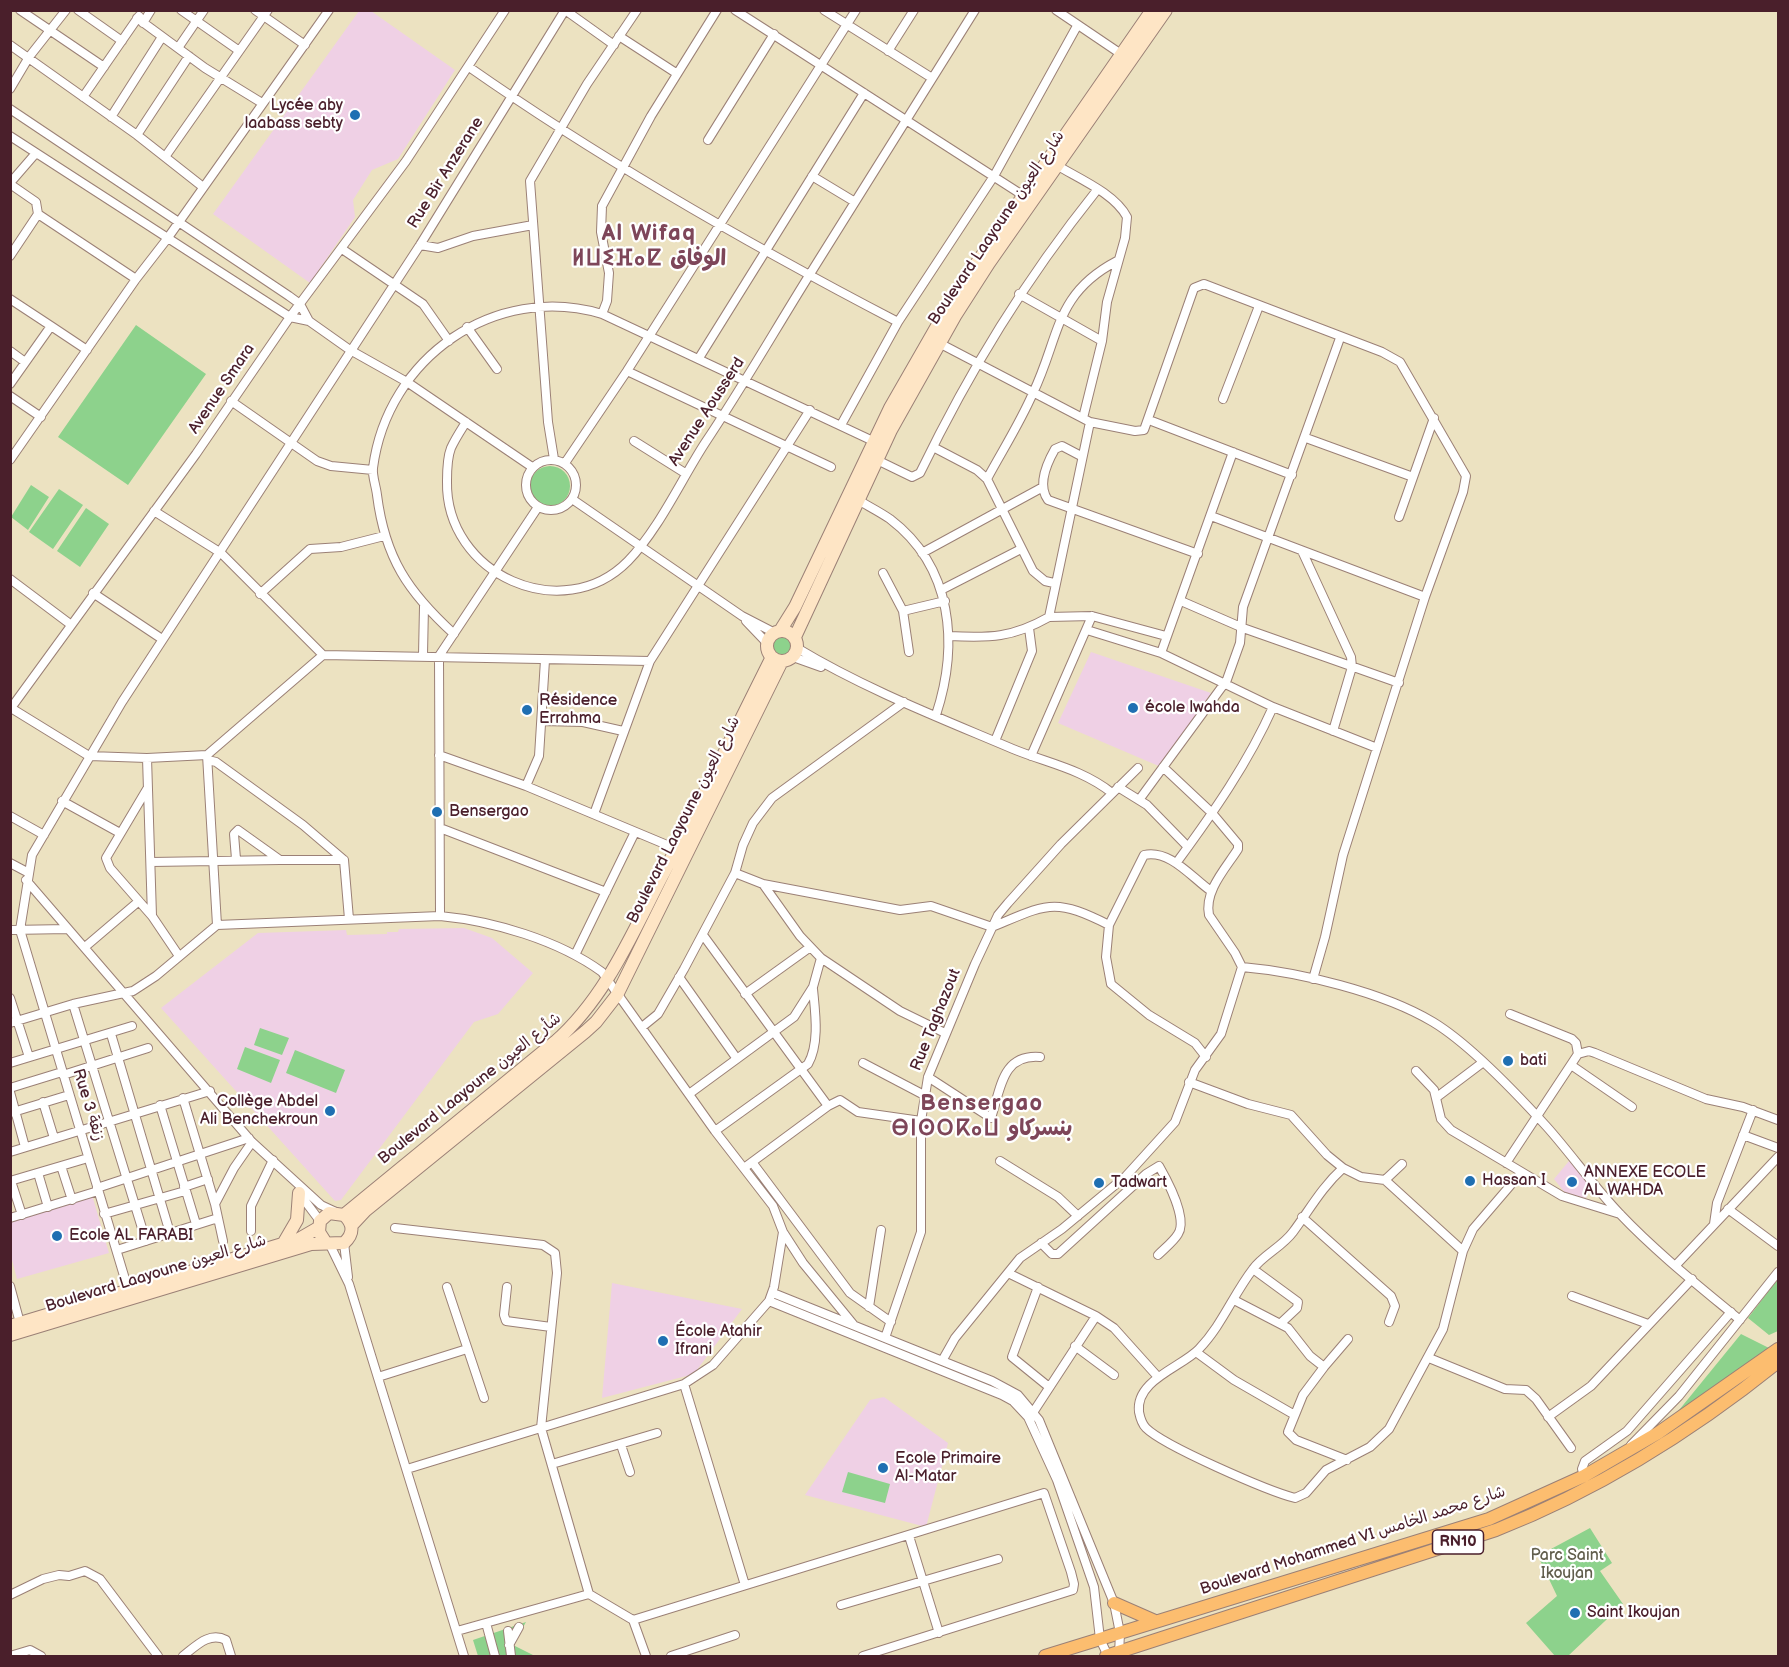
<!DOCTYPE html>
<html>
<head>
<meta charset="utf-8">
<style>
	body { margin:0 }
	#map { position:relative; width:1789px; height:1667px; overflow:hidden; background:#ece2c1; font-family:"Balsamiq Sans",sans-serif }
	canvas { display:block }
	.frame { position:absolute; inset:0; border:12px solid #4a1f2b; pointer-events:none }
</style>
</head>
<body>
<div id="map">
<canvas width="1789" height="1667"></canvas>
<div class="frame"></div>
</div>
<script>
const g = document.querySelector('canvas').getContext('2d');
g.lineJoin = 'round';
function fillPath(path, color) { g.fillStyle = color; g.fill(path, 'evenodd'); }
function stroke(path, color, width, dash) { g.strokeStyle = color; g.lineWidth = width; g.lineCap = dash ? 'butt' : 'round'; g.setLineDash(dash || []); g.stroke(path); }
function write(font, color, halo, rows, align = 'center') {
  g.font = font + ' "Balsamiq Sans","Playpen Sans Arabic","Noto Sans Tifinagh",sans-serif'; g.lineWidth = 4.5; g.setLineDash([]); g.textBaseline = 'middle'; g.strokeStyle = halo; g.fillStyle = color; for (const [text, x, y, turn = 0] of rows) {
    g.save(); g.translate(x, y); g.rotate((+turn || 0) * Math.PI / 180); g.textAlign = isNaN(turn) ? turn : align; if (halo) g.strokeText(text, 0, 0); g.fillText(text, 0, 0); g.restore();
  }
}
fillPath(new Path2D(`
	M359,11H371L455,70L398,159L372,170L353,200L355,217L310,283L213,214Z
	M1091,652L1211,693L1161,767L1058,723Z
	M464,928L492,938L533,973L498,1014L474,1022L341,1200L335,1201L161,1008L258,933L346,930L347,935L387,934V932H398L399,929Z
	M1569,1161L1591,1185L1586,1198L1566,1194L1554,1179Z
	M92,1195L109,1253L17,1279L11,1256L10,1220Z
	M612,1283L742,1309L694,1374L602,1398Z
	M884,1397L948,1443L926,1527L805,1495L870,1400Z`), '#efd0e5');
fillPath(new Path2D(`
	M136,325L206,374L128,485L58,437Z
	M530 486a20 20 0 1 1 40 0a20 20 0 1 1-40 0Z
	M31,485L49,497L28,530L11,517Z
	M59,489L83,505L53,549L29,532Z
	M86,508L109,524L80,567L57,551Z
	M769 646a13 13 0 1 1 26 0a13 13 0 1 1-26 0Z
	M260,1028L289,1038L282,1055L254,1045Z
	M245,1047L280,1060L271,1083L237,1069Z
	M295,1050L345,1070L336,1093L286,1073Z
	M1778,1279V1331L1769,1335L1748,1318Z
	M1741,1334L1771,1349L1675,1415Z
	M848,1472L890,1484L885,1503L842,1492Z
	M1590,1528L1612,1563L1600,1571L1623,1604L1568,1656H1555L1526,1623L1557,1596L1538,1556Z
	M526,1622L513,1645L535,1656H478L473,1640Z`), '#8dd28c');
const street = new Path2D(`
	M20,10L104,67
	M78,10L122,41
	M181,10L238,50
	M255,10L305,45
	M505,10L406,161L290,317L196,454L11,708L89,756L147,758L207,755L323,655L650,661
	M565,10L614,45
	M735,10L1027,198
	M824,10L932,78
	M1056,10L1124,56
	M137,18L205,68L262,103
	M143,23L151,10
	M619,36L676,73
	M10,45L137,135L203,187
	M178,48L204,10
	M888,51L914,10
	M469,67C606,163 750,245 898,322
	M10,89L29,57L66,10
	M83,97L139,16
	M10,109L289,296L300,304L309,321L350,350L407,382L532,467
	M111,117L162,37
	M137,135L189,56
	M10,136L290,317L309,321
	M708,140L774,34
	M165,157L268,10
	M1058,166C1080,179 1115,194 1127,217L1125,238L1107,302L1102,341L1083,418
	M812,176L855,202
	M10,183L36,153
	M10,184L36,202L38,214L10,256
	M38,214L136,279
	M420,245L438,248L473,236L533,225
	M342,249L423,304L449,341
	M1019,294L1102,341
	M10,299L51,326
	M602,314L607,301L609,273L601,232L602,206L651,116L717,10
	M467,327L497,369
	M937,342L1090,422L1049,617L1092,616L1166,636
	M10,351L25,362
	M699,358L864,93
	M627,371L831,467
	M10,384L51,326L87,350
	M10,396L41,417
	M1223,399L1259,306
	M231,401L317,461L331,466L373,470
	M1149,420L1292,475
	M466,422C461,430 455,439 451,448C447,458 447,470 447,481C445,575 563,627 628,561C659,529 681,480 705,443C742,388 775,330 810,274C865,186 920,98 975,10
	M841,425L898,322L994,176L1077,26
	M1306,438L1413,477
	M634,441L685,473
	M933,447L977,470L987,479L1033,571L1045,581L1054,583
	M1081,456L1062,446L1055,449C1047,463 1037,485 1048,500L1198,554
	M554,459L548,422L530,181L587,84L637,10
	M526 485a25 25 0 1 1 50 0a25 25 0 1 1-50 0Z
	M10,460L136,279L167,239L329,10
	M877,460L912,477L920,473C970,370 1025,280 1097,190
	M565,463L627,371L856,10
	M987,479C1002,451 1020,423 1033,393C1060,337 1054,294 1117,261
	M572,499L742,616L775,633
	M858,500C868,506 880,512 890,519C953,567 959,645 936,715
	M154,511L221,553L323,655
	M1211,516L1425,597
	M1399,517L1434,418
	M1302,551L1351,657L1352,667L1333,731
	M922,553L1043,487
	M883,573L903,611L909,652
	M10,579L70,624
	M941,590L1021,549
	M93,593L162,639
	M260,594L310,549L341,547L384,536
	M1181,601L1243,628L1399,683
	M903,611L945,601
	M746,621L767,643
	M1087,630L1161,653L1273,707L1377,748L1425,597L1463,492L1466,476L1400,362L1382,352L1204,284L1194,288L1144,430L1135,431L1090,422
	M454,634C408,592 385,558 377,495C376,486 372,476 373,468C387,358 495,282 602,314L873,441
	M949,636C990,638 1012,638 1049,617
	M797,648C865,689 940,718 1013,749C1047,763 1082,769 1112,793
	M1161,653L1233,452
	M423,655L424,606
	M793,657L821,667
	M1225,685L1240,643L1243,607L1340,338
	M543,721L583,722L623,731
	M995,741L1032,651L1029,628
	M207,755L217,925
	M439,755L526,786L679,850
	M1031,756L1092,616
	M147,758L152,916L179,956
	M208,760L216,762L303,825L344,860L349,919
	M526,786L539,756L545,660
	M1118,787L1147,805L1188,847
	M147,789L106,858L110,868L152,916
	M1139,800L1224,684
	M62,801L120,833
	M594,814L650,661L810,410
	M10,816L44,835
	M440,828L606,892
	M280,860H344
	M151,862L280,860L238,830L234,834L236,859
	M1177,862C1213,813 1248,763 1273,707
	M10,863L27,872
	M735,873L763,884L800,936L821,958L900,1011L945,1033
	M26,880L252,1142L321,1205L336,1212
	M763,884L900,910L931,906L992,927C1048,904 1053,897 1109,925
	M440,916L439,656L538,507
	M10,930L68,929
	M703,935L828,1106L744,1168
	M85,947L139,901
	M575,955L635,832
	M1242,967C1299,972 1383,992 1433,1022C1471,1045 1517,1094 1547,1127C1572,1155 1594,1187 1620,1214C1656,1252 1699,1286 1740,1320
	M679,977L737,1059
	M1313,979L1325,937L1343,855L1377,748
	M745,994L809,948
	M10,998L29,1057
	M73,1004L146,1241
	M1510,1014L1572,1039L1576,1043L1578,1054
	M10,1023L73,1004L133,991L156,976L217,925L440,916C493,921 558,940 602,972L715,1131L773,1206L783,1232L774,1287L769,1301L713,1365L684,1384L407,1469
	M642,1027L658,1014L684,969L735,873L743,845L753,823L772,798L904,702
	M111,1034L170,1233
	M1206,1057L1195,1043L1149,1015L1111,984L1106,957L1109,925L1144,855C1170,849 1192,878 1211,891
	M10,1063L132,1026
	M863,1063L924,1095
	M1571,1065L1632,1107
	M1416,1071L1434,1090L1441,1119L1451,1130L1562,1196L1620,1214
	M63,1075L148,1048
	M928,1077L991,1118C1001,1088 1002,1054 1040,1057
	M1189,1082L1248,1104L1291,1115L1327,1155L1343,1168L1361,1177L1385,1180L1402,1164
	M10,1088L62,1072
	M10,1092L25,1147
	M689,1094L794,1017L813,987L821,958
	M1437,1097L1482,1063
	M183,1098L215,1204
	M43,1102L54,1138
	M160,1105L196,1224
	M828,1106L840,1100L858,1112L921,1121
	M10,1113L69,1095
	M715,1131L808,1064C820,1043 815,1011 813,989
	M1743,1135L1778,1148
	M10,1152L210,1091
	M1000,1161L1058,1197L1078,1216
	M752,1162L850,1293L891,1322
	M1506,1163L1578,1054L1589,1051L1595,1053L1706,1099L1743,1107L1778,1120
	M61,1166L72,1200
	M1343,1168C1322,1187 1310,1209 1293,1232C1282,1247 1263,1255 1253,1269C1233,1295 1222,1325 1199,1349C1182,1367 1135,1380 1139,1412C1140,1417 1142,1424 1146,1428C1164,1446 1268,1491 1295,1498L1306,1493L1326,1470L1370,1447L1389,1429L1443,1329L1463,1251L1473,1229L1521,1173
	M38,1173L48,1207
	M1385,1180L1463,1251
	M10,1181L88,1158
	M11,1181L22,1215
	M184,1187L208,1179
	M97,1188L249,1138
	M299,1193L320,1221
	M1728,1209L1778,1246
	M104,1214L185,1191
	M1302,1217L1391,1296L1395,1306L1389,1322
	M10,1218L98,1191
	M1714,1224L1717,1203L1753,1110
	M395,1228L543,1245L555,1253L557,1273L541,1428L589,1594L633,1620L646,1656
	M251,1231V1206L273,1160
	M783,1232L803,1263L853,1324
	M223,1241L215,1204L234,1168L252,1142
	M344,1243L348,1277
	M1041,1243L1052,1254H1058L1146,1174L1159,1166C1167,1180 1188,1219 1178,1234C1174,1241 1165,1248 1158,1255
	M330,1245L349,1284L464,1656
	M117,1250L218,1218
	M1676,1265L1778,1157
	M1253,1269L1298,1302L1297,1308L1281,1323
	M1008,1273L1096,1316L1114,1328L1158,1377
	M10,1286L20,1323
	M447,1287L484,1398
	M507,1287L504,1315L506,1321L551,1327
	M1038,1287L1012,1357L1049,1387
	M128,1289L20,930L32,855L122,702L420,245L565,10
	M773,1293L992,1381L1018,1395L1039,1420L1114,1603L1120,1633L1119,1654
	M1572,1296L1648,1324
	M1234,1300L1288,1328L1310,1356L1324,1367L1348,1339
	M769,1301L1002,1395L1013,1401L1028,1417L1057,1480L1094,1587L1100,1639L1108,1656
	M869,1307L881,1230
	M885,1338L921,1232V1121L928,1077L975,964L998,915L1008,903L1061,844L1138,768
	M1075,1346L1114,1375
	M1196,1352L1234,1380L1293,1414
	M1429,1358L1505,1389L1526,1390L1536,1399L1571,1448
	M942,1361L955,1338L1020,1258L1062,1229L1126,1176L1175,1122L1195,1070L1221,1034L1242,967L1235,953L1209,915C1204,891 1226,868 1238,849V844L1212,813L1163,767
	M1324,1367L1303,1395L1288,1432L1296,1440L1347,1460
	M378,1377L467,1349
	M684,1384L745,1585
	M1034,1411L1096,1316
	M1548,1417L1591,1386L1692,1279
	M621,1445L630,1472
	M1631,1445L1679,1396L1778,1272
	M552,1464L657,1433
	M1584,1476L1582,1469L1585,1461L1627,1431L1731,1312
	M909,1536L939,1633
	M10,1595L43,1579L59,1575L69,1576L85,1571L100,1579L158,1656
	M841,1605L998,1559
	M633,1620L1044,1493L1071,1572L1074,1584L1073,1590L863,1656
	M486,1623L495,1656
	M457,1631L589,1594
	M508,1631L511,1656
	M509,1645L519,1627
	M10,1656L30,1650L41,1656
	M183,1656C195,1647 209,1631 226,1640L231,1656
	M671,1656L735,1635`);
const secondary = new Path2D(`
	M767 646a15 15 0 1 1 30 0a15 15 0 1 1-30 0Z
	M780,631L795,607L890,408L956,293L1152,10
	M795,637L891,430L955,316L989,263L1166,10
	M344,1215L555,1042C605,998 631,936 661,878C699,805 735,731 772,657
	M352,1225L366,1210L585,1032L596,1022L617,995L782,661
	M283,1244L297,1220L299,1193
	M10,1326L299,1239L318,1228
	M10,1335L311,1244L344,1243C354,1234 354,1224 344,1215L329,1213L320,1221L319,1232L326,1243`);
const primary = new Path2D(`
	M1114,1603L1155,1621
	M1045,1656L1489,1519L1584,1476L1658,1433L1778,1349
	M1106,1656L1496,1530C1600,1489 1691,1432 1778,1362`);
stroke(street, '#9b8076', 10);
stroke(secondary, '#9b8076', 14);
stroke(primary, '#9b8076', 14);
stroke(street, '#fff', 8);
stroke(secondary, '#fee5c5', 12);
stroke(primary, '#fcbd6f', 12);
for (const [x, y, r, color] of [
	[355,115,6,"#1f6fb2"],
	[1133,708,6,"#1f6fb2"],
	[527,710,6,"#1f6fb2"],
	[437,812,6,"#1f6fb2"],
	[1508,1061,6,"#1f6fb2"],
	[330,1111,6,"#1f6fb2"],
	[1470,1181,6,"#1f6fb2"],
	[1572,1182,6,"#1f6fb2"],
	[1099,1183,6,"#1f6fb2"],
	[57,1236,6,"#1f6fb2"],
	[663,1341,6,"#1f6fb2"],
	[883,1468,6,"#1f6fb2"],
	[1575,1613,6,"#1f6fb2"]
]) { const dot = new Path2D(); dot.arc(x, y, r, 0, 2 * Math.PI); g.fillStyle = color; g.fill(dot); stroke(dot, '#fff', 2); }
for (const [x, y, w] of [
	[1458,1542,51]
]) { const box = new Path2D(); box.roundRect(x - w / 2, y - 12, w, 24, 4.5); g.fillStyle = '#fff'; g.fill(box); stroke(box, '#4a1f2b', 1.5); }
write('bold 15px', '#4a1f2b', null, [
	["RN10",1458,1542]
]);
write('16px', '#4a1f2b', '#fff', [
	["Lycée aby",343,106,"right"],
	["laabass sebty",343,124,"right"],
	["Résidence",539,701],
	["Errahma",539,719],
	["école lwahda",1145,708],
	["Bensergao",449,812],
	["bati",1520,1061],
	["Collège Abdel",318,1102,"right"],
	["Ali Benchekroun",318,1120,"right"],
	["ANNEXE ECOLE",1584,1173],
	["AL WAHDA",1584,1191],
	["Hassan I",1482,1181],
	["Tadwart",1111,1183],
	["Ecole AL FARABI",69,1236],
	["École Atahir",675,1332],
	["Ifrani",675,1350],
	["Ecole Primaire",895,1459],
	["Al-Matar",895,1477],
	["Saint Ikoujan",1587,1613]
], 'left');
write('16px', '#4a1f2b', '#fff', [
	["Rue Bir Anzerane",446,173,-58],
	["Boulevard Laayoune شارع العيون",997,228,-56],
	["Avenue Smara",222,389,-56],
	["Avenue Aousserd",707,412,-57],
	["Boulevard Laayoune شارع العيون",684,820,-63],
	["Rue Taghazout",936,1020,-68],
	["Boulevard Laayoune شأرع العيون",470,1089,-39],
	["Rue 3 زنقة",88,1105,73],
	["Boulevard Laayoune شارع العيون",156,1274,-17],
	["Boulevard Mohammed VI شارع محمد الخامس",1353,1541,-18]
]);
write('16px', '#615e4d', '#fff', [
	["Parc Saint",1567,1556],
	["Ikoujan",1567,1574]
]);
g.letterSpacing = '1.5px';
write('bold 22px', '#7e4659', '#fff', [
	["Al Wifaq",649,234],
	["ⵍⵡⵉⴼⴰⵇ الوفاق",649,259],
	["Bensergao",982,1104],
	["ⴱⵏⵙⵔⴽⴰⵡ بنسركاو",982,1129]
]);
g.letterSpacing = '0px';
</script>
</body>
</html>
